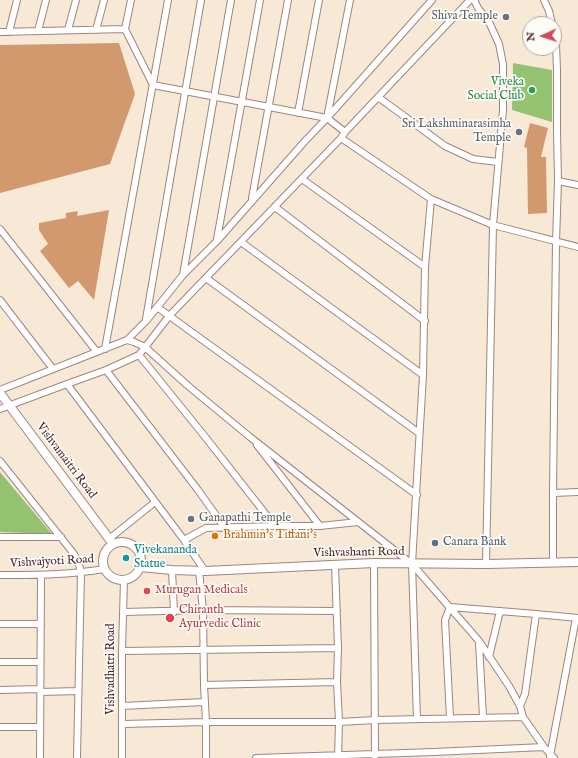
<!DOCTYPE html>
<html>
<head>
<meta charset="utf-8">
<style>
	body { margin:0 }
	#map { position:relative; width:578px; height:758px; overflow:hidden; background:#f7e9d5; font-family:"IM FELL English",serif }
	canvas { display:block }
	.north { position:absolute; left:522px; top:16px; width:40px; height:40px; box-sizing:border-box; background:#fdfcf7; border:1px solid #b5a4a5; border-radius:50%; rotate:267deg; font-size:11px; font-weight:700; line-height:16px; text-align:center; color:#4a1f2b }
	.north::after { content:''; display:block; margin:auto; width:14px; height:18px; background:#d1495b; clip-path:polygon(50% 0,100% 100%,50% 72%,0 100%) }
</style>
</head>
<body>
<div id="map">
<canvas width="578" height="758"></canvas>
<div class="north">N</div>
</div>
<script>
const g = document.querySelector('canvas').getContext('2d');
g.lineJoin = 'round';
function fillPath(path, color) { g.fillStyle = color; g.fill(path, 'evenodd'); }
function stroke(path, color, width, dash) { g.strokeStyle = color; g.lineWidth = width; g.lineCap = dash ? 'butt' : 'round'; g.setLineDash(dash || []); g.stroke(path); }
function write(font, color, halo, rows, align = 'center') {
  g.font = font + ' "IM FELL English",serif'; g.lineWidth = 3.5; g.setLineDash([]); g.textBaseline = 'middle'; g.strokeStyle = halo; g.fillStyle = color; for (const [text, x, y, turn = 0] of rows) {
    g.save(); g.translate(x, y); g.rotate((+turn || 0) * Math.PI / 180); g.textAlign = isNaN(turn) ? turn : align; if (halo) g.strokeText(text, 0, 0); g.fillText(text, 0, 0); g.restore();
  }
}
fillPath(new Path2D(`
	M513,63L552,70V122L512,110Z
	M0,472L52,534L0,532Z`), '#94c270');
fillPath(new Path2D(`
	M119,43L135,94L110,164L0,193V45Z
	M530,123L548,128L541,157H546L547,213L528,214L527,148L524,147Z
	M109,210L94,300L78,281L69,288L40,251L48,244L39,230V223L66,218V213L78,211L77,216Z`), '#d2996e');
const minor = new Path2D(`
	M131,0L125,29L153,85L327,118L350,0
	M475,0V2L478,8L489,22L499,44L503,64V110L493,225L486,564
	M544,0L549,11L552,24
	M68,30L76,0
	M96,30L104,0
	M38,31L46,0
	M0,32L125,29
	M9,32L17,0
	M378,97L445,146L473,159L498,162
	M298,113L319,0
	M327,118L345,132
	M341,138L431,199L493,225L578,247
	M302,179L425,267
	M558,181L578,185
	M252,198L288,0
	M275,207L425,321
	M0,229L97,352
	M217,239L260,0
	M241,242L423,375
	M183,275L231,0
	M206,278L419,433
	M0,300L53,369
	M157,307L417,495
	M146,319L201,0
	M127,340L134,342L145,347L187,385L250,437L412,564L479,641L509,686L520,706L523,717L544,747L554,758
	M105,349L168,0
	M139,355L206,438L275,526
	M106,370L198,490L225,528
	M67,384L184,540L205,571
	M0,390L127,340L146,321L183,275L217,241L305,141L327,118L432,0
	M0,409L67,384L106,370L139,355L170,315L341,138L345,132L470,0
	M257,445L320,526
	M0,461L74,554L79,564L81,573L77,758
	M553,493L578,492
	M0,537H61
	M109,539L155,502
	M184,540L206,528L275,526H320L358,522
	M553,562V493L556,242L558,181L557,130V70L556,44L554,35
	M374,563L375,756
	M335,565L338,648L337,682L339,722L338,758
	M172,570L174,612
	M199,571L203,610L204,685L206,722V758
	M0,575C36,575 69,575 105,569
	M123,612L203,610L337,611
	M0,624H41
	M479,643L483,717
	M122,651L338,648
	M489,657L500,611
	M0,662H40
	M204,685L337,682
	M0,690L40,689
	M40,692L78,691
	M122,706L204,702
	M520,706L525,694L536,614
	M450,718L445,620L450,607L536,614L578,618
	M417,719L412,564L423,375L425,267L431,199
	M123,724L206,722H339L375,720L523,717
	M0,727H40
	M550,756L576,618
	M40,758L41,575
	M122,758V651L124,580
	M256,758L434,752L544,747`);
const tertiary = new Path2D(`
	M0,393L113,544
	M103 561a19 19 0 1 1 38 0a19 19 0 1 1-38 0Z
	M140,567L172,570L205,571L374,563L486,564L578,562`);
stroke(minor, '#a08480', 8);
stroke(tertiary, '#a08480', 10);
stroke(minor, '#fff', 6);
stroke(tertiary, '#fff', 8);
for (const [x, y, r, color] of [
	[506,17,4,"#6b7280"],
	[532,90,4,"#2e9e5b"],
	[519,132,4,"#6b7280"],
	[191,519,4,"#6b7280"],
	[215,536,4,"#e8710a"],
	[435,543,4,"#5c6f8a"],
	[126,558,4,"#0f9aa8"],
	[147,591,4,"#e0444e"],
	[170,618,5,"#e0444e"]
]) { const dot = new Path2D(); dot.arc(x, y, r, 0, 2 * Math.PI); g.fillStyle = color; g.fill(dot); stroke(dot, '#fdfcf7', 1.5); }
write('12px', '#5b616d', '#fdfcf7', [
	["Shiva Temple",498,17],
	["Sri Lakshminarasimha",511,125],
	["Temple",511,139],
	["Ganapathi Temple",199,519,"left"]
], 'right');
write('12px', '#27864d', '#fdfcf7', [
	["Viveka",524,83],
	["Social Club",524,97]
], 'right');
write('12px', '#4a1f2b', '#fdfcf7', [
	["Vishvamaitri Road",66,461,53],
	["Vishvashanti Road",359,553,-1],
	["Vishvajyoti Road",52,562,-3],
	["Vishvadhatri Road",112,669,-90]
]);
write('12px', '#c56008', '#fdfcf7', [
	["Brahmin's Tiffani's",223,536]
], 'left');
write('12px', '#4e5e75', '#fdfcf7', [
	["Canara Bank",443,543]
], 'left');
write('12px', '#0d838f', '#fdfcf7', [
	["Vivekananda",134,551],
	["Statue",134,565]
], 'left');
write('12px', '#be3a42', '#fdfcf7', [
	["Murugan Medicals",155,591],
	["Chiranth",179,611],
	["Ayurvedic Clinic",179,625]
], 'left');
</script>
</body>
</html>
